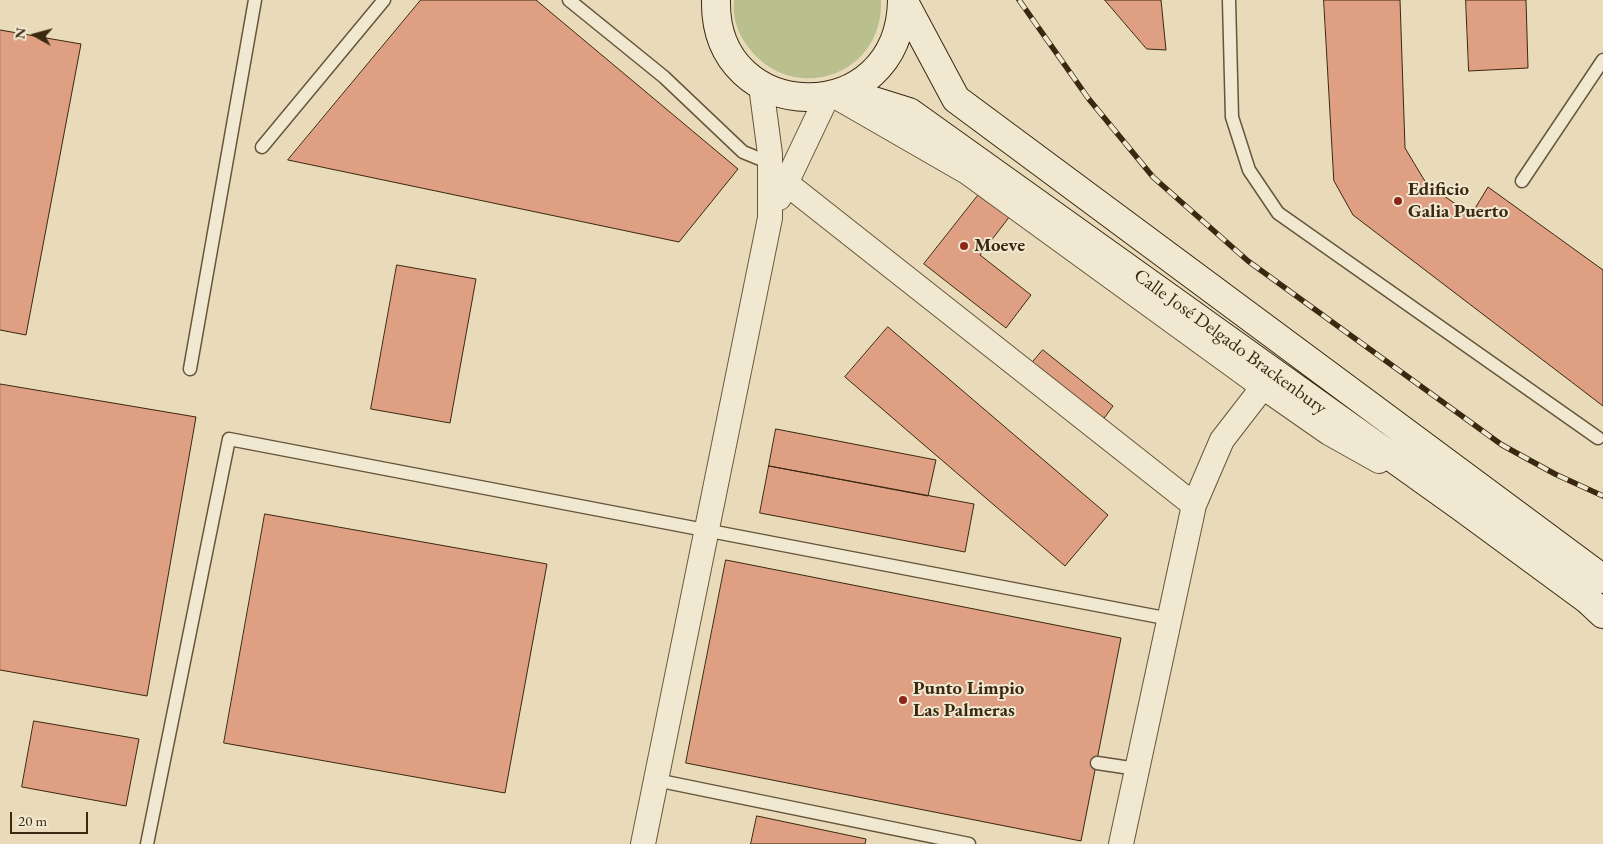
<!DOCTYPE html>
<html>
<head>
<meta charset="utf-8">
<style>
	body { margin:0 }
	#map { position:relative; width:1603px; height:844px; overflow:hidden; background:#e9dbb9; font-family:"EB Garamond",serif }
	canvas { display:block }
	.north { position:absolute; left:10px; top:10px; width:50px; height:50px; -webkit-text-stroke:4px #f1e8d2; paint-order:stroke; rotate:277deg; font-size:14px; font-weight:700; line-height:20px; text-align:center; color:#3a280f }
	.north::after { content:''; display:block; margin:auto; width:18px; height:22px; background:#3a280f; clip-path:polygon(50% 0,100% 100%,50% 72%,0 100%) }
	.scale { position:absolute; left:10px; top:812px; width:78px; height:22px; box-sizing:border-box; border:2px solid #3a280f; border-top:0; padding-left:6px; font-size:15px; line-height:18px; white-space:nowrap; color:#3a280f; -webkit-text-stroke:4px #f1e8d2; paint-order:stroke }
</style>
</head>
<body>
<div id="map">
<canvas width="1603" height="844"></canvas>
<div class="north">N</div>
<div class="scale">20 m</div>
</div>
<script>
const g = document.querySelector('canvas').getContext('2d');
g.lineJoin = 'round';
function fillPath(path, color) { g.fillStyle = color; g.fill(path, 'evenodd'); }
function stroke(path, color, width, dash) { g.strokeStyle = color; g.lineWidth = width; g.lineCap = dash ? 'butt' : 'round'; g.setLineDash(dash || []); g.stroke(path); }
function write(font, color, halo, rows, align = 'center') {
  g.font = font + ' "EB Garamond",serif'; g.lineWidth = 4; g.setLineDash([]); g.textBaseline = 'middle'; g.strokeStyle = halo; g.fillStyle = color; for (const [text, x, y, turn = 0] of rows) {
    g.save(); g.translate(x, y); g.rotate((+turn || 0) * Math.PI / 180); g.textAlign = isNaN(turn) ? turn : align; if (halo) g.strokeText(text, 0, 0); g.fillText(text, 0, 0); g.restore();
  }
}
fillPath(new Path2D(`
	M734,0H881C884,78 789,107 746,44C737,32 732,15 734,0Z`), '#b9c08e');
const building = new Path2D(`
	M421,0H536L738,169L679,242L288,160Z
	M1105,0H1161L1166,50L1147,49Z
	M1324,0H1400L1405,148L1426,183L1471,215L1488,187L1603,270V406L1353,215L1334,181Z
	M1466,0H1526L1528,68L1469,71Z
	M0,30L81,44L26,335L0,330Z
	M980,193L1010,216L980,255L1031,295L1006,328L924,264Z
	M397,265L476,279L450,423L371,409Z
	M888,327L1108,515L1065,566L845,377Z
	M1043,350L1113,406L1102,421L1031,364Z
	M0,384L196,417L147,696L0,670Z
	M776,429L936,460L928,496L769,466Z
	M769,466L974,504L965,552L760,513Z
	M265,514L547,564L505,793L224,743Z
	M726,560L1121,638L1081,841L686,763Z
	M34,721L139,739L126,806L22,787Z
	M757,816L866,839L865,844H751Z`);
fillPath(building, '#df9f83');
stroke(building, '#3a280f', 1);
const lane = new Path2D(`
	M569,0L664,77L743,152L770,163
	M1229,0L1232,117L1249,170L1278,213L1598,438
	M262,147L384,0
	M1522,181L1603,60
	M190,369L255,0
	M1097,763L1137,769
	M656,780L969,844
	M147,844L229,439L1170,619`);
const street = new Path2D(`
	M835,96L967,172L1263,387L1222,440L1194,505
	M786,183L1194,505L1121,844
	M779,198L827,97
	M1263,387L1329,433L1379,461
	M643,844L770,218V154L761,86`);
const secondary = new Path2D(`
	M716,0C713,127 900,132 902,0
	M903,0L956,99L1603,579
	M845,92L909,112L1463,508L1588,600L1603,614`);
stroke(lane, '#66553a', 15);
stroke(street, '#66553a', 26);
stroke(secondary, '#3a280f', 30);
stroke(lane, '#f1e8d2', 12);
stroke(street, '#f1e8d2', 24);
stroke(secondary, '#f1e8d2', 28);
const rail = new Path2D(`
	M1019,0L1088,98L1153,177L1248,261L1502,445L1555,474L1603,496`);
stroke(rail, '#3a280f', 5.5);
stroke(rail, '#f1e8d2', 4, [11]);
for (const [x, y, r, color] of [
	[1398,201,5,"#8f2418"],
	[964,246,5,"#8f2418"],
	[903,700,5,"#8f2418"]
]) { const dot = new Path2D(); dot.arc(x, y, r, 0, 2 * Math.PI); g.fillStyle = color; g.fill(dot); stroke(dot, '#f1e8d2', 2); }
write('bold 19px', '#3a280f', '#f1e8d2', [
	["Edificio",1408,190],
	["Galia Puerto",1408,212],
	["Moeve",974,246],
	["Punto Limpio",913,689],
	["Las Palmeras",913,711]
], 'left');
write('19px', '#3a280f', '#f1e8d2', [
	["Calle José Delgado Brackenbury",1230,342,36]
]);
</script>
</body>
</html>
